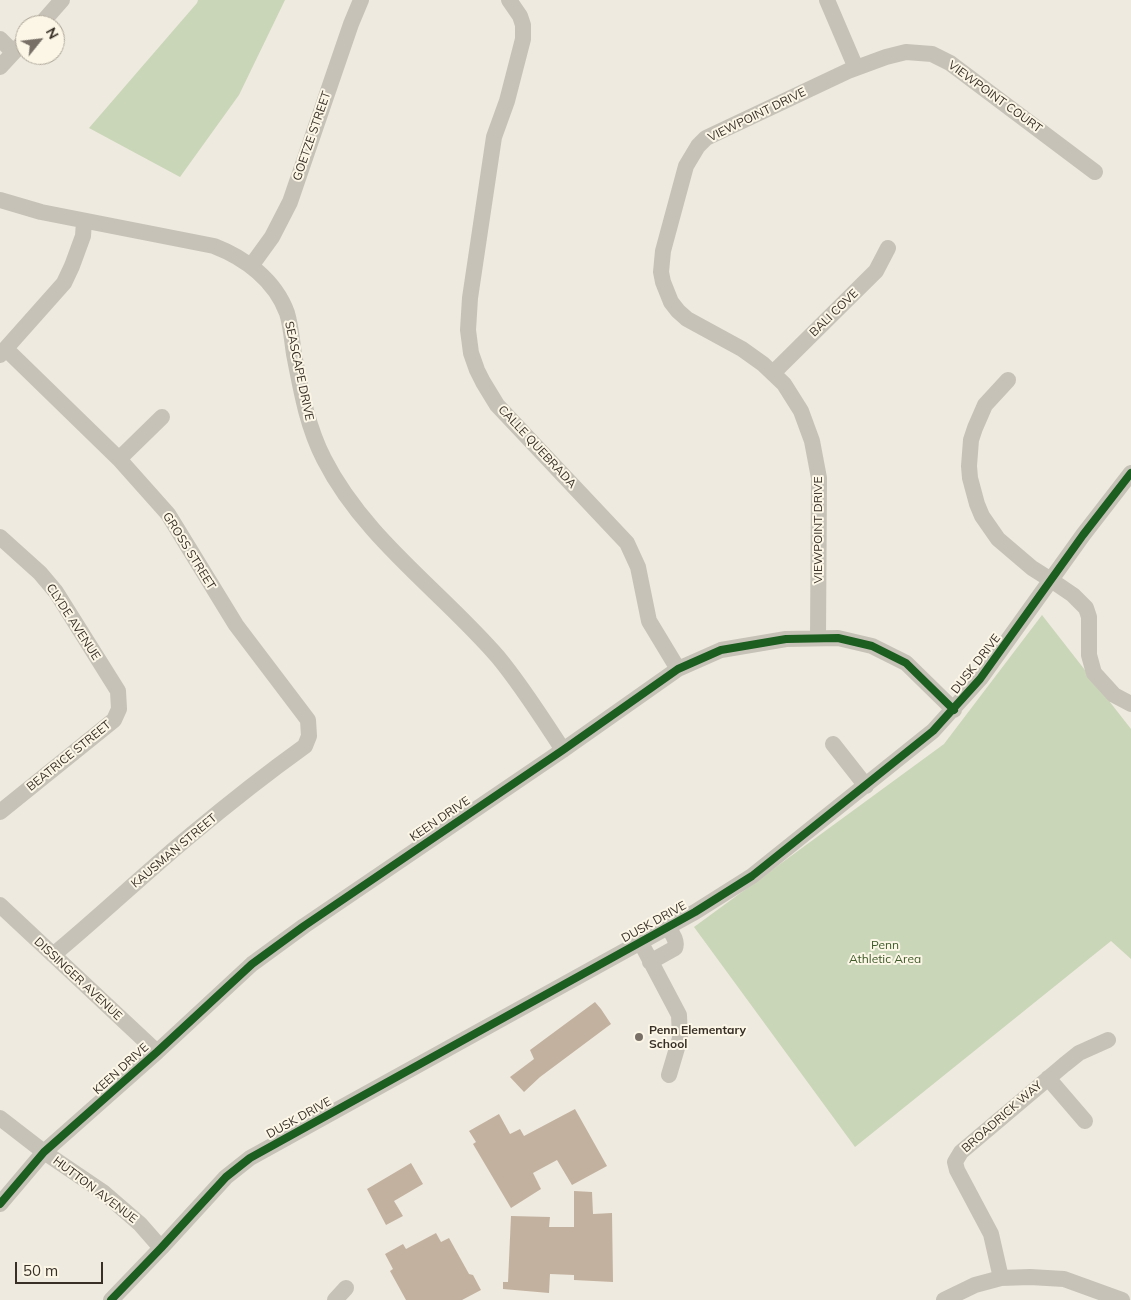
<!DOCTYPE html>
<html>
<head>
<meta charset="utf-8">
<style>
	body { margin:0 }
	#map { position:relative; width:1131px; height:1300px; overflow:hidden; background:#eeeadf; font-family:Mulish,sans-serif }
	canvas { display:block }
	.north { position:absolute; left:15px; top:15px; width:50px; height:50px; box-sizing:border-box; background:#fbf6e6; border:1px solid #ada699; border-radius:50%; rotate:61deg; font-size:14px; font-weight:700; line-height:20px; text-align:center; color:#382f26 }
	.north::after { content:''; display:block; margin:auto; width:18px; height:22px; background:#787067; clip-path:polygon(50% 0,100% 100%,50% 72%,0 100%) }
	.scale { position:absolute; left:15px; top:1262px; width:88px; height:22px; box-sizing:border-box; border:2px solid #382f26; border-top:0; padding-left:6px; font-size:15px; line-height:18px; white-space:nowrap; color:#382f26; -webkit-text-stroke:4px #fbf6e6; paint-order:stroke }
</style>
</head>
<body>
<div id="map">
<canvas width="1131" height="1300"></canvas>
<div class="north">N</div>
<div class="scale">50 m</div>
</div>
<script>
const g = document.querySelector('canvas').getContext('2d');
g.lineJoin = 'round';
function fillPath(path, color) { g.fillStyle = color; g.fill(path, 'evenodd'); }
function stroke(path, color, width, dash) { g.strokeStyle = color; g.lineWidth = width; g.lineCap = dash ? 'butt' : 'round'; g.setLineDash(dash || []); g.stroke(path); }
function write(font, color, halo, rows, align = 'center') {
  g.font = font + ' Mulish,sans-serif'; g.lineWidth = 4; g.setLineDash([]); g.textBaseline = 'middle'; g.strokeStyle = halo; g.fillStyle = color; for (const [text, x, y, turn = 0] of rows) {
    g.save(); g.translate(x, y); g.rotate((+turn || 0) * Math.PI / 180); g.textAlign = isNaN(turn) ? turn : align; if (halo) g.strokeText(text, 0, 0); g.fillText(text, 0, 0); g.restore();
  }
}
fillPath(new Path2D(`
	M198,0H285L239,95L180,177L89,128L197,3Z
	M1042,615L1131,729V959L1111,941L855,1147L694,927L944,744Z`), '#cad6b8');
fillPath(new Path2D(`
	M595,1002L601,1009L611,1024L540,1077L524,1092L510,1077L534,1059L530,1050Z
	M575,1109L607,1166L572,1185L557,1160L533,1173L541,1189L511,1208L473,1144L476,1142L469,1131L499,1114L510,1134L520,1129L524,1136Z
	M411,1163L423,1184L394,1201L403,1216L386,1225L367,1189Z
	M574,1191L592,1192L593,1214L612,1213L613,1282L574,1280V1275L550,1274L549,1293L503,1289V1282H508L511,1216L550,1217L549,1227H574Z
	M436,1233L441,1242L449,1238L469,1274L473,1275L481,1290L462,1300H406L390,1271L393,1269L385,1254L403,1244L406,1249Z`), '#c3b19f');
stroke(new Path2D(`
	M509,0L520,16L523,25V39L507,101L494,137L470,298L468,330L471,353L477,370L483,382L497,405L627,543L638,567L649,621L678,669
	M827,0L856,68
	M40,25L62,0
	M0,39L13,52
	M0,67L25,40
	M0,200L41,212L214,246C245,258 275,280 287,313C291,326 292,341 294,354C301,390 307,426 324,459C364,538 441,591 498,657C522,686 542,718 563,750
	M251,266L272,237L290,202L351,24L361,0
	M6,349L119,459L168,514L236,625L308,720L309,736L305,746C266,774 228,804 191,835C144,874 100,916 53,955
	M0,355L64,283L72,266L83,236L84,221
	M773,373L876,271L888,248
	M1008,380L985,405L975,428L971,440L969,466L970,478L977,504L982,516L998,539L1032,568L1051,580L1073,595L1086,608L1089,617V655L1094,673L1114,695L1131,704
	M119,459L162,417
	M0,537L40,573L56,592L118,691L119,709L114,720L0,812
	M818,638L819,478L812,441L801,411L784,384L763,364L742,349L687,319L678,311L671,302L663,282L661,272L663,251L686,166L698,146L706,138L848,71L886,57L906,52L932,54L950,63L1095,172
	M833,744L866,786
	M0,905L157,1052
	M641,943L679,1015L680,1038L669,1075
	M650,962L675,948C678,941 672,934 668,927
	M1048,1078L1085,1121
	M0,1118L44,1152L103,1192L140,1224L161,1248
	M0,1204L44,1152L157,1052L252,964L304,926L563,750L678,669L721,650L786,639L838,638L872,646L906,663L954,710
	M1001,1278L991,1234L957,1170L955,1162L961,1152L1064,1065L1079,1053L1108,1040
	M111,1300L161,1248L226,1177L250,1158L695,912L752,876L933,731L980,679L1083,535L1131,473
	M335,1300L346,1288
	M944,1300L975,1285L1001,1278L1030,1277L1064,1279L1122,1300`), '#c7c2b8', 16);
stroke(new Path2D(`
	M0,1204L44,1152L157,1052L252,964L304,926L563,750L678,669L721,650L786,639L838,638L872,646L906,663L954,710
	M111,1300L161,1248L226,1177L250,1158L695,912L752,876L933,731L980,679L1083,535L1131,473`), '#1b5e20', 8);
for (const [x, y, r, color] of [
	[639,1037,5,"#787067"]
]) { const dot = new Path2D(); dot.arc(x, y, r, 0, 2 * Math.PI); g.fillStyle = color; g.fill(dot); stroke(dot, '#fbf6e6', 2); }
write('12px', '#382f26', '#fbf6e6', [
	["VIEWPOINT COURT",995,97,36],
	["VIEWPOINT DRIVE",757,115,-26],
	["GOETZE STREET",312,136,-71],
	["BALI COVE",834,313,-44],
	["SEASCAPE DRIVE",299,371,78],
	["CALLE QUEBRADA",537,447,47],
	["VIEWPOINT DRIVE",818,530,-90],
	["GROSS STREET",189,551,58],
	["CLYDE AVENUE",73,622,57],
	["DUSK DRIVE",976,664,-52],
	["BEATRICE STREET",69,756,-39],
	["KEEN DRIVE",440,819,-34],
	["KAUSMAN STREET",174,851,-40],
	["DUSK DRIVE",654,922,-29],
	["DISSINGER AVENUE",78,979,43],
	["KEEN DRIVE",121,1069,-42],
	["BROADRICK WAY",1002,1117,-41],
	["DUSK DRIVE",299,1118,-29],
	["HUTTON AVENUE",95,1190,37]
]);
write('12px', '#3d5928', '#fbf6e6', [
	["Penn",885,945],
	["Athletic Area",885,959]
]);
write('bold 12px', '#382f26', '#fbf6e6', [
	["Penn Elementary",649,1030],
	["School",649,1044]
], 'left');
</script>
</body>
</html>
